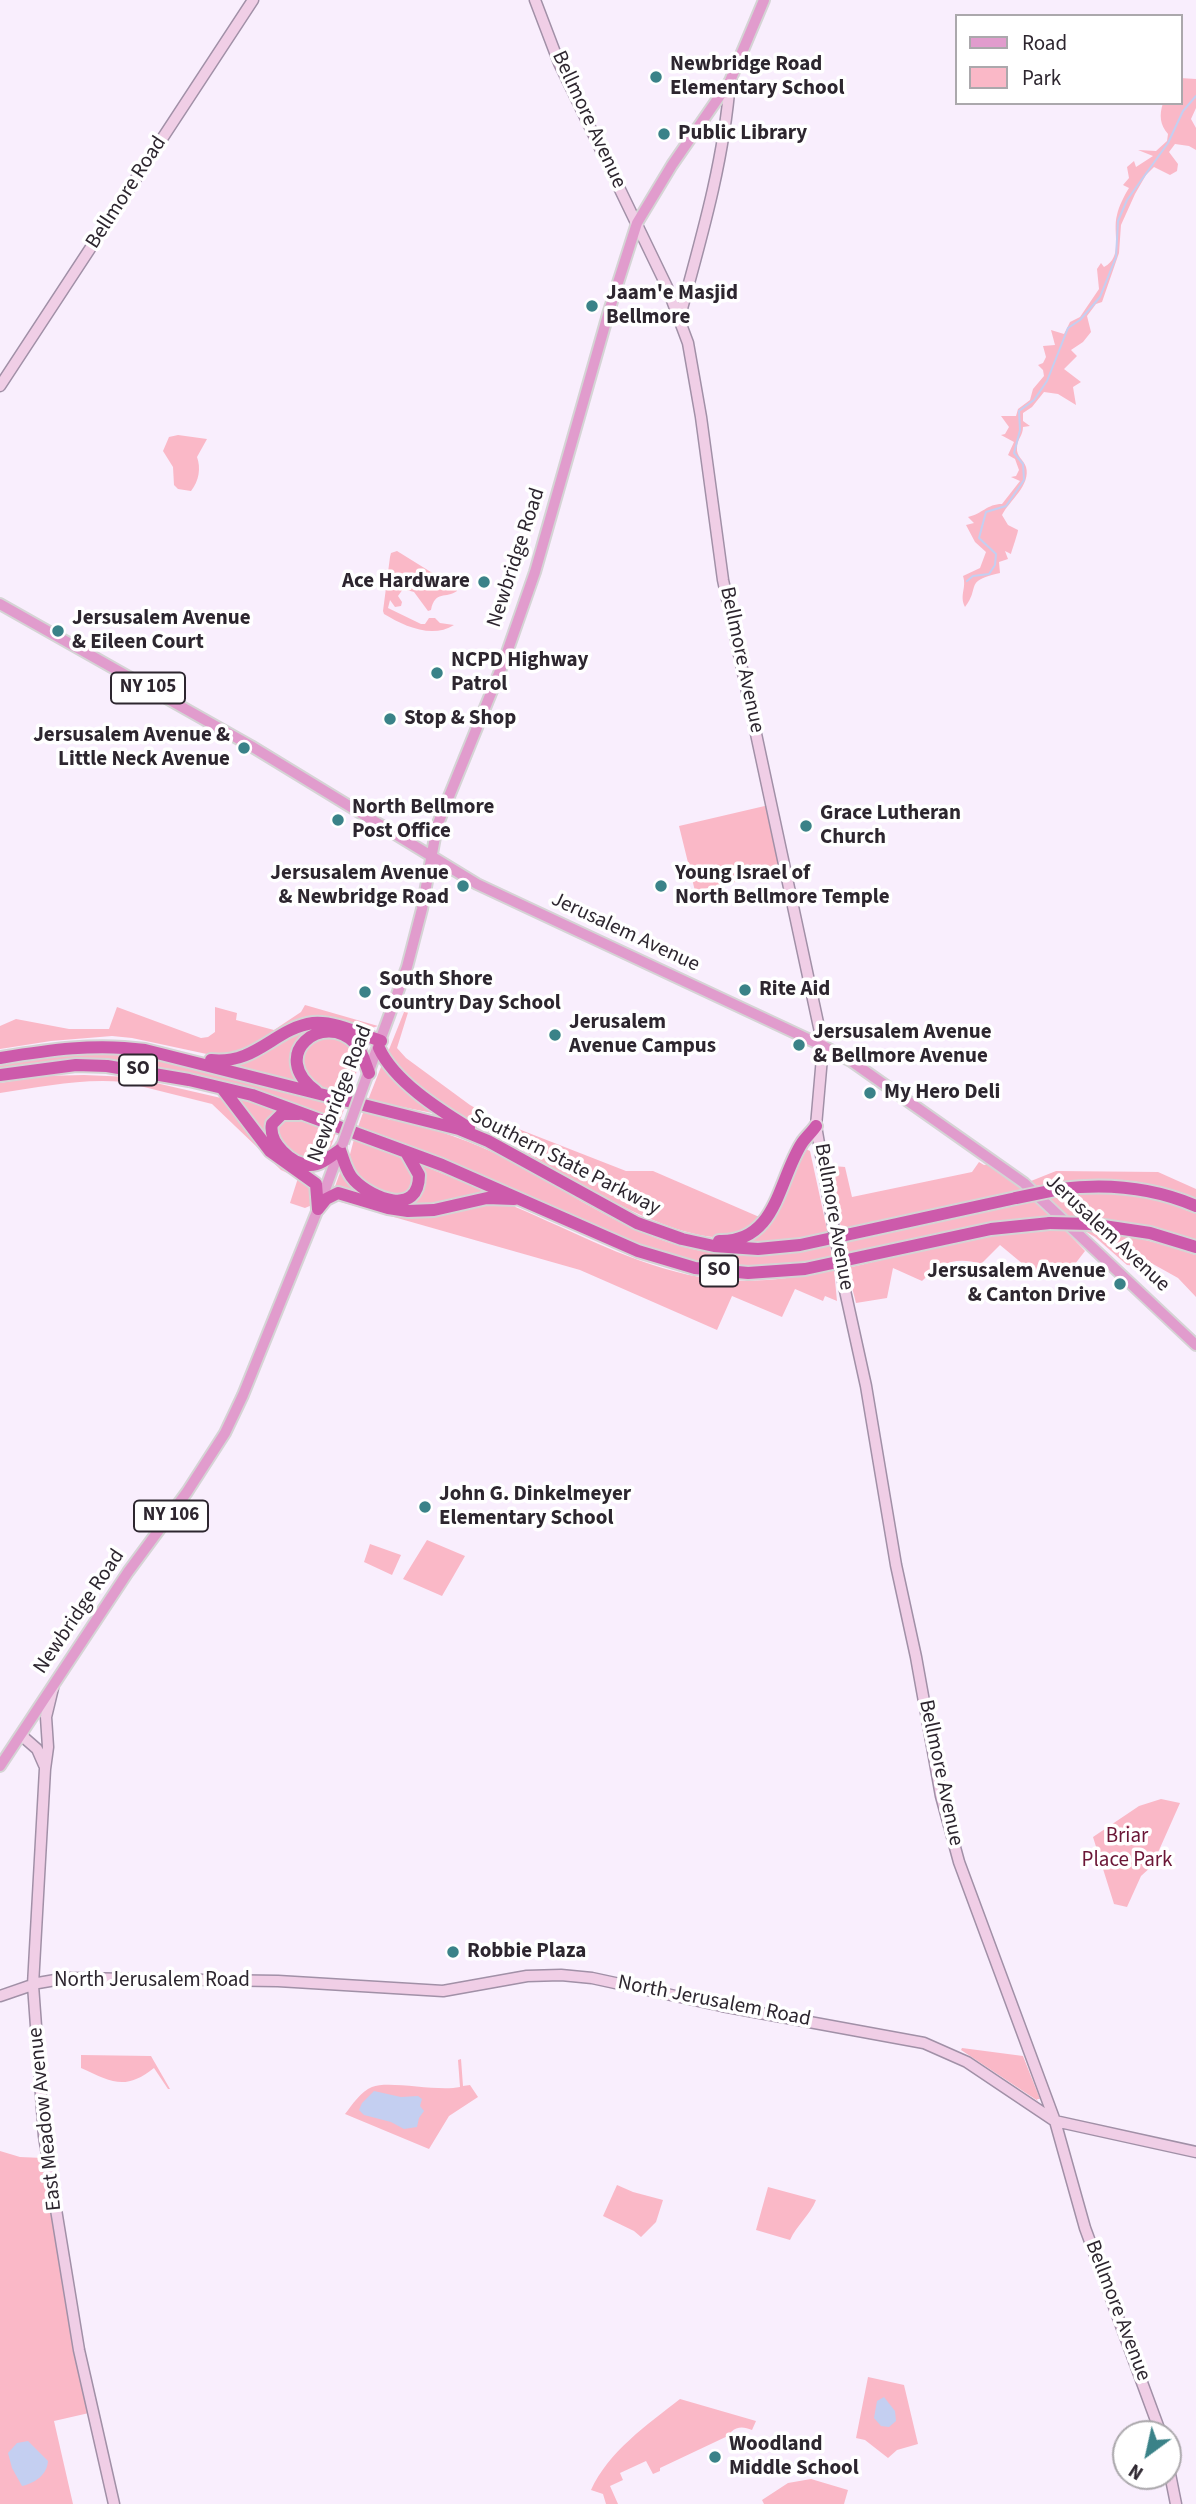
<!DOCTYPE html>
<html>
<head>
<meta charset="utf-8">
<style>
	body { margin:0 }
	#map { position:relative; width:1196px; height:2504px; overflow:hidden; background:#f9eefd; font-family:"Source Sans 3",sans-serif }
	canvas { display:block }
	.legend { position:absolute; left:955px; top:14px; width:228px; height:91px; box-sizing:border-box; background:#fff; border:2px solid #aba8ac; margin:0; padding:9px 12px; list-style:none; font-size:21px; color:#2d262f }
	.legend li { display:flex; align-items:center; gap:14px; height:35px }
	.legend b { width:35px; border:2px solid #aba8ac }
	.north { position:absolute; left:1112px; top:2420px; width:70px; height:70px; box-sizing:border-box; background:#fff; border:2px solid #aba8ac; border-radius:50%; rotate:213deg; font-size:19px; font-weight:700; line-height:28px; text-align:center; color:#2d262f }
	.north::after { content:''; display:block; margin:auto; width:24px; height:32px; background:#3a8288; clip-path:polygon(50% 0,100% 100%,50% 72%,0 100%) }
</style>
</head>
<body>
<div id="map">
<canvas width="1196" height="2504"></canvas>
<ul class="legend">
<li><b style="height:9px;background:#e19ccd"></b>Road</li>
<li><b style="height:19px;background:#fab8c7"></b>Park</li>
</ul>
<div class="north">N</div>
</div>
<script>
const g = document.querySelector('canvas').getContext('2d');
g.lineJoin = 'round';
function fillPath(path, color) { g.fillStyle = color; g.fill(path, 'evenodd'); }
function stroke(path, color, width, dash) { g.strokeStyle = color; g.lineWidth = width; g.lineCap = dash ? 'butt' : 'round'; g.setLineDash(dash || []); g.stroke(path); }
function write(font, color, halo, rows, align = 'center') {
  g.font = font + ' "Source Sans 3",sans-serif'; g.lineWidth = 7; g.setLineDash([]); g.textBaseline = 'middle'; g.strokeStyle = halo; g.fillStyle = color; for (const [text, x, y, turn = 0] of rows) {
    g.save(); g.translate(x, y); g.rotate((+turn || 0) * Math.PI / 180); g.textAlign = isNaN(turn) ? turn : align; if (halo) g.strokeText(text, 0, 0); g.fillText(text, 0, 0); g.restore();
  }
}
fillPath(new Path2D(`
	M1180,78L1196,79V108L1191,119L1196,128V150L1189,146L1175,144L1169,152L1178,164L1177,171L1170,175L1154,167L1146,175L1135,194L1121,225L1119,253L1102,302L1096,304L1087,316L1091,332L1083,342L1071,350L1077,356L1064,369L1081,382L1073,387L1076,405L1058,394L1044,392L1032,407L1023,413V421L1030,426L1023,427C1023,436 1017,439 1017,448C1016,456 1024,460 1026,467C1031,485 1010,500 1002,515L1008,525L1018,530C1018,533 1012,550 1011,554L1005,551L1008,559L999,562L1000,573C963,581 981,587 965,607C959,595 967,588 963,576L980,568L986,552L975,542L966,525L974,523L968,517C982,514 987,504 1002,504L1020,481L1011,477L1016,476L1019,470L1015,459L1008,455L1014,442L1001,435L1005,434L1009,427L1001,416H1016L1018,409L1030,400L1033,389L1044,376L1043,370L1038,365L1043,363L1046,357L1043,346L1055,345L1051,330L1064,334L1070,322L1080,317L1099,289L1097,269L1101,263L1104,267C1124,257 1112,232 1117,215C1119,206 1124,196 1129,188L1123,185L1129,178L1127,167L1134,161L1136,167L1153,156L1138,150L1156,151L1167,141L1168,134C1160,125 1159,115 1163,103H1180Z
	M178,435L207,439L197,457C201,468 199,481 191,491L178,489L174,485L173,467L163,451L169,437Z
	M397,551L455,587L457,591C446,599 435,590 431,610L428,611L414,592L403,589L398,596L402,602L401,606L395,607L390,600L388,608L421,624H425L429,618H435L440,623L454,625C432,639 404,626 384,614L383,611L390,557L391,553Z
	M769,805L784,871L695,891L679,826Z
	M305,1005L378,1026L360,1032L319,1020L248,1052L216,1056L132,1038L112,1036L51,1041L0,1049V1026L16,1019L69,1029H109L117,1007L201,1038L208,1037L215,1032V1007L237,1013L236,1020L274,1030L301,1012Z
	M410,1006L397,1048L406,1058L470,1105L498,1121L626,1171H653L757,1216L763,1217C756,1223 747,1235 738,1236C676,1249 560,1171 505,1140C484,1128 460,1119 440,1105C421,1092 405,1074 388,1059V1052L406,1007Z
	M323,1027L303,1036L291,1052L293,1054L297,1081L230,1065L298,1031Z
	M334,1036L354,1047C360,1067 356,1078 349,1097L315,1084L300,1069L307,1042Z
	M114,1053L155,1059L345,1107L340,1120L201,1077L155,1067L114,1062L0,1070V1064L64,1055Z
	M383,1066L442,1115L368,1100L381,1067Z
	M84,1075L130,1077L221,1098L312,1183V1205L305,1208L290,1203L298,1178L281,1170L212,1104L124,1082C82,1078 41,1087 0,1093V1083L42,1076Z
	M231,1097L281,1111L267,1133H264Z
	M364,1110L390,1120L394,1118C434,1129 472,1141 509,1160C575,1195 637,1242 713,1253C751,1259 791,1251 830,1246L832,1258C754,1276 698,1267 623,1239L358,1127Z
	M288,1116L336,1133L330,1149L322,1155L323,1157L300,1162L276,1140L274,1125Z
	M354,1139L404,1159L416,1172L413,1189L398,1200L369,1190L348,1162Z
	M806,1149L810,1151L828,1234L759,1244L739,1243L750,1238L803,1151Z
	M979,1162L984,1165L989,1164L1023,1189L841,1231L833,1166L845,1167L852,1197L972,1172Z
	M419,1164L497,1196L410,1209L333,1192L342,1167L345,1176L406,1203Z
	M1056,1171L1158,1172L1196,1189V1199C1145,1176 1090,1175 1036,1186L1031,1181Z
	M1090,1190C1125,1192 1155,1196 1188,1211L1190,1208L1196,1211V1240C1153,1227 1111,1217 1066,1216L1048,1197Z
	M336,1199L395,1213L493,1201L513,1206C573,1231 636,1266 700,1277C745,1285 790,1279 834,1270L837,1301L825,1296L823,1301L795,1289L782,1317L732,1296L717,1330L580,1270L334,1200Z
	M1035,1200L1051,1216H1048L1049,1218L845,1254L842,1243Z
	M1065,1230L1085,1251L1065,1277L1046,1274L1041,1279L1000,1245L981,1264C956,1256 940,1263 922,1281L893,1268L887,1298L856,1303L847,1268C918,1252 991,1230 1065,1230Z
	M1083,1230C1122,1232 1159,1243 1196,1255V1297L1178,1278L1144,1259L1136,1266L1127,1265L1095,1237Z
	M427,1540L465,1556L442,1596L403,1579Z
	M370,1544L401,1555L392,1575L364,1562Z
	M1161,1799L1180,1803L1152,1866L1141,1876L1127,1907L1114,1904L1093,1837L1139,1806Z
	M962,2048L1023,2056L1040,2099H1037L1038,2101L961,2050Z
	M81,2055L151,2056L170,2089H168L154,2068C125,2091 112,2082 81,2068Z
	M461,2059L463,2086L470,2085L478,2097L449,2116L429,2149L345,2114C352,2105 361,2091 372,2087C389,2080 437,2092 460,2087L458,2060Z
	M0,2151L20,2157L43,2158L75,2351L89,2413L54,2421L73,2504H0Z
	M617,2185L633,2192L663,2200L656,2222L641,2237L634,2231L603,2216Z
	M768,2187L816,2200C810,2215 797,2225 790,2240L756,2230Z
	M868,2377L904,2385L918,2444L897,2450L888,2458L865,2440L856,2438Z
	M680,2399L756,2421L752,2430C744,2427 738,2426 731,2432L732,2434L660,2468V2471L653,2474L646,2461L620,2473L623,2480L610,2486L618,2504H606L603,2494L591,2490C608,2452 648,2424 680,2399Z
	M811,2479L848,2490L844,2504H764L762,2500L788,2483Z`), '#fab8c7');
fillPath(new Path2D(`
	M374,2091L401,2097L418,2096L422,2099L420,2106L424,2111L419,2118L417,2127L404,2129L391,2122L364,2115L359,2110L362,2103Z
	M884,2397L895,2411L896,2421L889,2427L881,2426L874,2418L877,2401Z
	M28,2441L48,2461C47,2475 35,2483 22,2486L12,2468L8,2453L17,2443Z`), '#c4cff1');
stroke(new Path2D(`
	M967,581L973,576L989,574L995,565L996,554L979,538L986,512L1006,506L1024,480L1023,464L1014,453L1020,430L1019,411L1034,400L1047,381L1068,328L1080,320L1100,297L1116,257L1118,221L1127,200L1168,143L1183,111L1196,96`), '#c4cff1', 2);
const secondary = new Path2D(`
	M535,0L559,63L667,287L688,343L701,417L723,580L823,1046L816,1126L831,1213
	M680,316C701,239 724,161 730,81
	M0,386L253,0
	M844,1286L866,1386L896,1565L916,1657L941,1796L959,1862L1055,2121L1085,2228L1161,2434
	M53,1688L46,1717L48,1747L45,1769L33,1985L44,2136L79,2350L114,2504
	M21,1735L37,1749L44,1765
	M0,1996L38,1983L67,1978L278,1981L443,1991L527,1976L561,1975L592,1978L722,2006L924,2043L967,2062L1055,2121L1196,2152
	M1168,2464L1176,2504`);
const primary = new Path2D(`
	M0,604L251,746L477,884L823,1046L851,1061L1024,1183L1196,1345
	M363,1087L407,967L422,909L437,826L504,661L535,572L609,311L637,223L672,165L730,81L764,0
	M0,1766L128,1572L187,1492L225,1433L243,1395L318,1209L341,1146`);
const highway = new Path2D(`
	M379,1048C394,1081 438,1109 469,1128
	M0,1058C49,1050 95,1043 145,1050L459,1129L488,1141L637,1223L682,1239L714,1246L758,1249L800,1245L1016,1198
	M211,1060C256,1065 275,1028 313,1023C335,1021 360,1034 381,1041
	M0,1075L76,1065L107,1066L189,1080L252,1095L442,1165L638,1251L695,1268L748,1273L805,1269L991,1229L1050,1223
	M222,1088L270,1151L316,1184L318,1209
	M316,1091C267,1055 323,1010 355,1043C362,1050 365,1063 369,1073
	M299,1114H282L272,1124C268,1142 291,1165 310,1165C321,1165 331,1156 340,1150C344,1160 346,1172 354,1180C372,1199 419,1217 419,1175L406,1152
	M1060,1189C1107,1183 1152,1187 1196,1206
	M318,1209L326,1199L338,1193L388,1208L408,1211L434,1210L487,1198L514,1199
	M1090,1224L1150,1233L1196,1247
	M719,1241C777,1243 778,1180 802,1143C806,1137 812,1132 816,1126`);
stroke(secondary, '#a190a7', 13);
stroke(primary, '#d5d4d5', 14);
stroke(highway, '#d5d4d5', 16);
stroke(secondary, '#f0cee6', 10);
stroke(primary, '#e19ccd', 10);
stroke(highway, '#cd5aab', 12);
const secondaryBridge = new Path2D(`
	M831,1213L844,1286`);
const primaryBridge = new Path2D(`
	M343,1143L363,1087`);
const highwayBridge = new Path2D(`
	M1016,1198L1060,1189
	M1050,1223L1090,1224`);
stroke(secondaryBridge, '#a190a7', 13, []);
stroke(primaryBridge, '#d5d4d5', 14, []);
stroke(highwayBridge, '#d5d4d5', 16, []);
stroke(secondaryBridge, '#f0cee6', 10);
stroke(primaryBridge, '#e19ccd', 10);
stroke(highwayBridge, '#cd5aab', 12);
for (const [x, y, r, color] of [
	[656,77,7,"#3a8288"],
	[664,134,7,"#3a8288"],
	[592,306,7,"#3a8288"],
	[484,582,7,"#3a8288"],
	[58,631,7,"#3a8288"],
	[437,673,7,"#3a8288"],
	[390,719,7,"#3a8288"],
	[244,748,7,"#3a8288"],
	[338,820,7,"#3a8288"],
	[806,826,7,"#3a8288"],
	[463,886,7,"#3a8288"],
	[661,886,7,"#3a8288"],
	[745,990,7,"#3a8288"],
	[365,992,7,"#3a8288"],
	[555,1035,7,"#3a8288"],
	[799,1045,7,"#3a8288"],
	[870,1093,7,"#3a8288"],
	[1120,1284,7,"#3a8288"],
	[425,1507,7,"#3a8288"],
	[453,1952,7,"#3a8288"],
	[715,2457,7,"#3a8288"]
]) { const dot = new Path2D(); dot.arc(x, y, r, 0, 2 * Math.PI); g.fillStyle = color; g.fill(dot); stroke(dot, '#fff', 2.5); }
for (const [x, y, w] of [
	[148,688,74],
	[138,1070,38],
	[719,1271,38],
	[171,1516,74]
]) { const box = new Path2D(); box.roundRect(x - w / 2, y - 15.5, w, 31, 5); g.fillStyle = '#fff'; g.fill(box); stroke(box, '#2d262f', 2); }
write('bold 19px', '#2d262f', null, [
	["NY 105",148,688],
	["SO",138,1070],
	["SO",719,1271],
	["NY 106",171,1516]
]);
write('bold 21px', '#2d262f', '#fff', [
	["Newbridge Road",670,65],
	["Elementary School",670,89],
	["Public Library",678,134],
	["Jaam'e Masjid",606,294],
	["Bellmore",606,318],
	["Ace Hardware",470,582,"right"],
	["Jersusalem Avenue",72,619],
	["& Eileen Court",72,643],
	["NCPD Highway",451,661],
	["Patrol",451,685],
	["Stop & Shop",404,719],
	["Jersusalem Avenue &",230,736,"right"],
	["Little Neck Avenue",230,760,"right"],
	["North Bellmore",352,808],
	["Post Office",352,832],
	["Grace Lutheran",820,814],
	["Church",820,838],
	["Jersusalem Avenue",449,874,"right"],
	["& Newbridge Road",449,898,"right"],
	["Young Israel of",675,874],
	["North Bellmore Temple",675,898],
	["South Shore",379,980],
	["Country Day School",379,1004],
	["Rite Aid",759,990],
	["Jerusalem",569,1023],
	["Avenue Campus",569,1047],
	["Jersusalem Avenue",813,1033],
	["& Bellmore Avenue",813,1057],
	["My Hero Deli",884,1093],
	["Jersusalem Avenue",1106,1272,"right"],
	["& Canton Drive",1106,1296,"right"],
	["John G. Dinkelmeyer",439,1495],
	["Elementary School",439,1519],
	["Robbie Plaza",467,1952],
	["Woodland",729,2445],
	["Middle School",729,2469]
], 'left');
write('21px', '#2d262f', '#fff', [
	["Bellmore Avenue",588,120,65],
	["Bellmore Road",127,193,-57],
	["Newbridge Road",517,558,-72],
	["Bellmore Avenue",741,660,78],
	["Jerusalem Avenue",625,933,25],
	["Newbridge Road",341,1094,-69],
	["Southern State Parkway",565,1163,27],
	["Bellmore Avenue",833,1217,80],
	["Jerusalem Avenue",1107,1234,43],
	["Newbridge Road",80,1612,-56],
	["Bellmore Avenue",940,1773,78],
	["North Jerusalem Road",152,1981],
	["North Jerusalem Road",714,2002,11],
	["East Meadow Avenue",46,2119,-96],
	["Bellmore Avenue",1117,2311,69]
]);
write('21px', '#6b1636', '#fff', [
	["Briar",1127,1837],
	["Place Park",1127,1861]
]);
</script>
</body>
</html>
